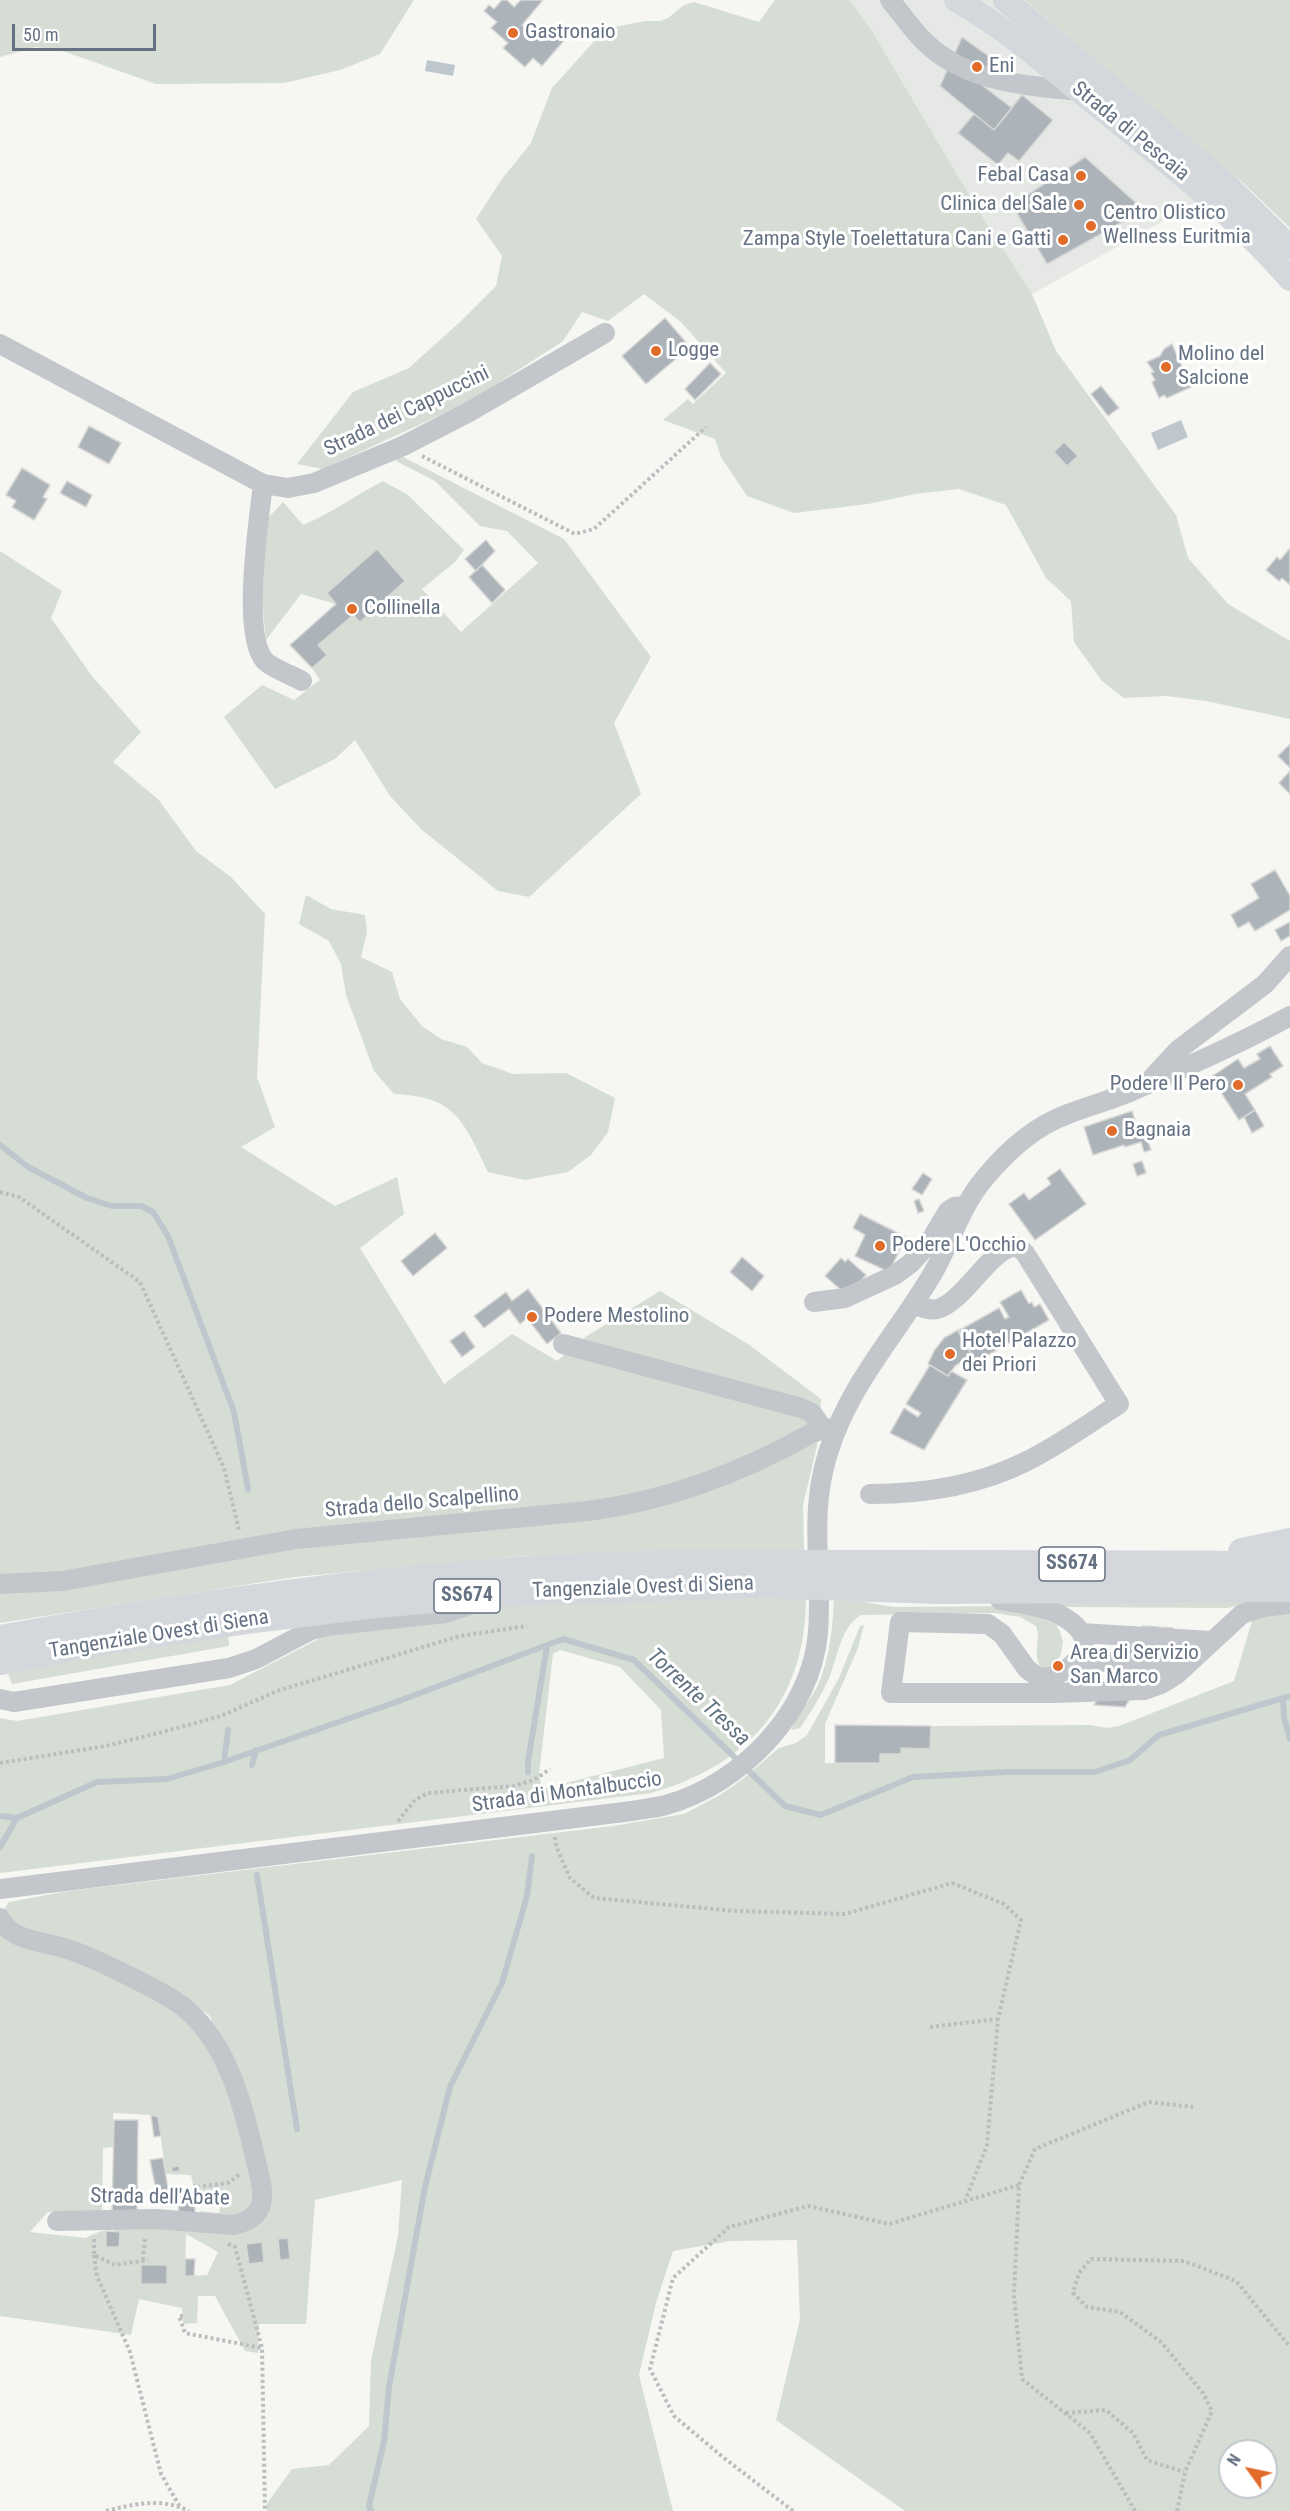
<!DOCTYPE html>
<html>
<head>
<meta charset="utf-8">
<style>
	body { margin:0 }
	#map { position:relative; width:1290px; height:2511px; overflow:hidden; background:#f6f6f3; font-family:"Roboto Condensed",sans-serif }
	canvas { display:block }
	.north { position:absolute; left:1218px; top:2439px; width:60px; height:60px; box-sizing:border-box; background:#fff; border:2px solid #c1c7cd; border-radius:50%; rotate:303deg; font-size:16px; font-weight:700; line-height:24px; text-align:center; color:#657283 }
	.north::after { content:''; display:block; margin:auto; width:21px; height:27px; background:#e16b28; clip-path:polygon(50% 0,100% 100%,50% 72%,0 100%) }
	.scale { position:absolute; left:12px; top:24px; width:144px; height:27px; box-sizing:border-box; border:3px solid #657283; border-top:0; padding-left:8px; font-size:18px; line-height:21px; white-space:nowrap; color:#657283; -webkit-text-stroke:4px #fff; paint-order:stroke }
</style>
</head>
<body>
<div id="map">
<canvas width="1290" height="2511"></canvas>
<div class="north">N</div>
<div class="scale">50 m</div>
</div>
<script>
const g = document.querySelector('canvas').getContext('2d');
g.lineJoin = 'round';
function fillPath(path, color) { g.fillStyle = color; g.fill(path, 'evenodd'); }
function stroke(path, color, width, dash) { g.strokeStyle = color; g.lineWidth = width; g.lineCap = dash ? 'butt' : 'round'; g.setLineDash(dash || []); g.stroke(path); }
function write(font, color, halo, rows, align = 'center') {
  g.font = font + ' "Roboto Condensed",sans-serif'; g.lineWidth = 6; g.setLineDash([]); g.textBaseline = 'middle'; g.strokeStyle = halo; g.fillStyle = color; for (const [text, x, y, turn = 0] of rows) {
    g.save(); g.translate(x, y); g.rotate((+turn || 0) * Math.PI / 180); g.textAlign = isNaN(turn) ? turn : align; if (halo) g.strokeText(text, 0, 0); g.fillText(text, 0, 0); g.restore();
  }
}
fillPath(new Path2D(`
	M850,0H1025L1152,110L1239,179L1032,294L980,213L872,31Z`), '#e6e8e6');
fillPath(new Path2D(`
	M0,0H414L380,54L340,70L284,83L156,84L63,51L35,47L0,57Z
	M775,0H850L872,31L980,213L1032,294L1056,351L1176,515L1188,558L1228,604L1290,641V719L1206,701L1166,696L1124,698L1102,681L1074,642L1071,601L1046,578L1006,505L959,489L915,494L868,504L794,513L747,496L721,457L715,439L663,420L688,399L693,404L726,373L681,322L644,294L608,321L582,312L563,341L471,401L323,469L297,464L353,392L409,368L461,321L496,286L502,256L476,219L502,179L531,143L552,88L598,37L614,27L646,21H660L668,18L684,5L694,2L759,22Z
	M1025,0H1290V228L1239,179L1152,110Z
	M399,455L564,539L651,657L614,723L641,794L529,897L498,891L421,829L390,796L355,740L335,759L275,789L224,717L262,685L294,700L320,680L312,668L327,654L318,645L353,615L360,622L405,581L377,549L327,593L336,604L301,594L266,640L261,590L268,518L283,502L303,525C332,513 356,495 383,481L408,495L464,550L455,562L422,589L461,632L538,563L507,531L480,526L435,481L396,461Z
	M0,551L62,591L51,618L92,676L141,732L113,762L158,799L196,851L231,877L265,914L257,1077L275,1127L241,1147L335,1206L397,1177L404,1214L360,1248L444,1384L512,1334L557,1361L587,1336L660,1291L748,1344L821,1399L817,1446L803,1505L804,1550L525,1556L295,1577L0,1623Z
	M306,895L331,909L365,915L367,932L361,957L392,972L400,999L422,1026L441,1039L467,1047L482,1063L513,1074L566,1073L615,1098L608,1132L591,1155L568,1172L525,1180L488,1172C464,1122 456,1096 394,1094L374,1071L346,995L341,964L329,941L299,924Z
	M806,1597C806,1701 748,1766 651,1793L0,1873V1718L17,1721L230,1685L330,1633L439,1621L501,1603ZM560,1650L620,1667L661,1710L664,1758L542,1789L539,1774L553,1654Z
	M834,1597L894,1607L1012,1606L1056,1624L1060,1632L1063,1641L1061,1655L1053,1665L1044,1670C1030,1659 1042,1641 1036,1626L1020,1617L995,1613L861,1615C840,1627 838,1658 829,1678C821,1696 811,1712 800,1728L791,1730C796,1715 811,1700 818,1685C830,1657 833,1627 834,1597Z
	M1250,1597L1246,1603L1228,1608L1066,1607L1047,1602Z
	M1290,1609V2511H905L776,2420L800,2319L797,2240L730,2241L673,2251L656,2303L639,2375L673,2511H267L266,2505L292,2469L329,2465L369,2426L371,2361L398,2236L402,2180L315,2200L306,2324H259L258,2353L245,2351L215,2296H198L197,2323L183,2324L182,2308L139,2299L131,2335L0,2316V1932L63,1953L160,2000L195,2027L228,2080L256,2198L240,2217L203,2215L200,2211L219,2213L222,2198L194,2189L191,2175L166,2174L158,2117L151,2115L113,2113L114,2147L103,2148L102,2214L48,2212L30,2232L85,2238L101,2231H106V2247H119L120,2232H114V2226L260,2221L270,2209V2190L210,2016L189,2000L16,1930L4,1916L5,1908L9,1902L68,1891L613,1826L684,1814L720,1795L743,1779L779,1748L796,1743L807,1735L839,1678L860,1626L864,1625L858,1648L825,1724V1763H880V1754H900L901,1748L930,1749L931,1726L1090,1725L1107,1728L1119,1726L1234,1681L1253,1618ZM186,2234L218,2252L207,2275L185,2276ZM261,2242L264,2262L249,2264L246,2244ZM167,2265V2284H142L141,2266ZM1230,2451H1266V2487H1230Z
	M228,1636L229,1646L12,1684L8,1673L13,1668Z`), '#d6ddd4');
fillPath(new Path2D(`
	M427,60L455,65L453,76L425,71Z
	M1181,420L1188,437L1158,450L1151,433Z`), '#bfc7ce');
stroke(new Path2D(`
	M0,1145L28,1167L87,1198L112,1206H141L153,1212L168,1236L234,1412L248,1489
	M1283,1699L1284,1717L1290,1739
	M224,1762L228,1730
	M252,1765L256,1750
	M528,1772V1761L547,1646
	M0,1816L17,1818L97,1782L167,1779L224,1762L399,1701L563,1639L634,1660L785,1806L821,1815L913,1777L1006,1772H1095L1130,1760L1159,1735L1290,1696
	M0,1847L17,1818
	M257,1875L297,2129
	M371,2511L369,2506L384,2441L389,2387L425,2187L450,2087L502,1983L527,1896L532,1856`), '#bfc7ce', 6);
const building = new Path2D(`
	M502,0H507L514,7L521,0H543L522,25L540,41L553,25L567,37L542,66L533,58L525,67L503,48L508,43L491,28L497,22L484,11L489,5L494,9Z
	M962,37L994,60L983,86L1012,108L994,130L940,86Z
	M1022,95L1053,120L1019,161L1008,153L998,165L958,133L974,114L994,130Z
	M1085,157L1144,210L1047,264L1012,205Z
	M665,318L690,347L646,384L622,356Z
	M1172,344L1191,387L1167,398L1164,395L1159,398L1152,382L1155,380L1151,373L1154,372L1147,362L1160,356L1164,349Z
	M710,363L721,374L695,400L685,389Z
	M1101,386L1119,408L1108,416L1091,394Z
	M89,426L121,443L109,464L78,447Z
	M1064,442L1078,456L1067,466L1054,452Z
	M22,468L50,485L43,497L47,499L34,520L12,507L16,501L6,495Z
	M67,481L92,495L86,507L60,493Z
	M486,540L495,551L476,571L465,559Z
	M1290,548V585L1282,578L1279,581L1266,570L1277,557L1280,560Z
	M377,549L405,581L360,622L353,615L318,645L327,655L312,668L290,645L336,604L327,593Z
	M482,565L505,590L492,603L469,577Z
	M1290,744V768L1278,756Z
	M1290,771V794L1279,783Z
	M1275,870L1290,896V910L1255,931L1249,922L1238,928L1231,915L1259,898L1251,884Z
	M1290,922V936L1281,941L1275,930Z
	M1270,1046L1283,1066L1270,1074L1272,1077L1245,1094L1255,1110L1239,1120L1211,1077L1238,1059L1244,1068L1260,1059L1257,1054Z
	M1255,1110L1264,1126L1252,1133L1244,1117Z
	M1132,1111L1139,1133L1149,1129L1152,1137L1147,1139L1151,1150L1144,1152L1141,1142L1125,1147L1124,1145L1093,1155L1084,1127Z
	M1142,1161L1146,1173L1137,1176L1133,1164Z
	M1060,1169L1086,1204L1035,1240L1009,1204L1024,1193L1029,1200L1051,1184L1047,1178Z
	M923,1173L932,1179L922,1195L912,1189Z
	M919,1199L924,1211L918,1213L914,1201Z
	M860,1214L906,1237L889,1272L855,1256L865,1235L853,1228Z
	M435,1233L447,1248L413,1276L401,1261Z
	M742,1257L764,1276L752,1291L730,1272Z
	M841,1258L845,1262L848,1259L866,1275L847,1295L825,1276Z
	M528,1289L561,1333L547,1344L527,1318L520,1324L509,1309L484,1328L474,1316L506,1292L512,1301Z
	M1021,1290L1029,1304L1032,1302L1034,1307L1040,1304L1049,1320L976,1362L958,1331L999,1308L1005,1319L1009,1317L1000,1302Z
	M958,1330L972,1355L955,1366L948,1376L928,1364L934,1351L944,1338Z
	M464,1331L475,1347L462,1357L450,1341Z
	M930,1365L948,1376L951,1371L967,1380L924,1450L890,1433L904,1408L918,1417L921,1413L906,1404Z
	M1142,1626L1173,1628L1125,1707L1094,1705Z
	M835,1725L931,1726L930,1749L901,1748V1754H880V1763H835Z
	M151,2115L158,2117L161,2136L154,2137Z
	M114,2120H138L137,2217L112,2216Z
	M163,2158L168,2189H194L195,2214H179L178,2200H169L168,2194L157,2195L150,2160Z
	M179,2166L180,2171L172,2172V2167Z
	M106,2231L120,2232L119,2247H106Z
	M288,2238L290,2259L280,2260L278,2239Z
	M262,2242L264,2262L249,2264L246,2244Z
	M185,2259H195L194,2276H185Z
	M141,2265H167V2284H141Z`);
fillPath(building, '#acb3b9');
stroke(building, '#d7d7d5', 1.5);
stroke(new Path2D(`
	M422,456L575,534L594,529L706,427
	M0,1192L19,1197L140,1282L224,1468L239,1530
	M0,1763L106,1746L155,1734L221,1716L277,1691L460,1636L527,1626
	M398,1821L415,1800L428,1793L514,1786L534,1780L550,1769
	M555,1837L556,1846L570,1878L594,1898L736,1911L845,1914L952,1883L1004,1904L1021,1920L998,2019L987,2145L965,2201
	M930,2027L998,2019
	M193,2186L197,2187V2204
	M197,2187L228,2183L240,2174
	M94,2239V2255L115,2265L148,2260
	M228,2244L235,2247L262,2348L265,2511
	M94,2255L97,2276L130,2352L161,2474L180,2507
	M143,2260L145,2237
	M183,2316H179L185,2333L262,2348
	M1066,2413L1106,2410L1133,2433L1147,2460L1184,2472
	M106,2511C135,2504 160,2497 189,2511
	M793,2511L724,2458L674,2416L650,2369L673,2278L729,2227L808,2206L889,2224L1019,2185
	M1135,2511L1090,2433L1022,2379L1014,2296L1019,2185L1035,2149L1149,2102L1193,2107
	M1177,2511L1185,2472L1212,2411L1203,2393L1161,2342L1120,2312L1087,2307L1073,2293L1079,2273L1091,2259L1184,2261L1236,2281L1290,2347`), '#bbbdbf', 4, [3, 3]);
stroke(new Path2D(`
	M890,0C900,12 909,25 920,37C961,82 1023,85 1079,91
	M0,344L263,484L288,488L314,483L403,446L469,412L605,333
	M263,484C259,520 241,635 265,661C272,668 293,676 302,681
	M1152,1078L1178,1050L1265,984L1290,956
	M814,1302L845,1298L895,1275L911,1263L929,1243L948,1211L954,1207L966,1206
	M563,1344L801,1408L812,1413L823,1429
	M870,1494C923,1494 977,1486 1025,1462C1058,1446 1088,1424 1119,1404L1025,1253L1018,1247C994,1242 964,1303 937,1309C929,1311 921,1307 914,1304
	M0,1584L62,1581L296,1539L588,1511C666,1501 743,1472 812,1433L823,1429L836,1428
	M1000,1600C1027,1604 1069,1609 1084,1637C1086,1661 1060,1678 1039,1678L1027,1669L1002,1634L988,1624L900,1622L891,1693H1054L1144,1690L1161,1684L1176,1675L1242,1614L1263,1607L1290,1604
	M1081,1633L1211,1641
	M1077,1660L1185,1667
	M0,1699L14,1702L229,1668L256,1659L311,1630L327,1626L446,1613L472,1604
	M0,1889L632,1811C643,1809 655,1808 666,1805C741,1784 812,1712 818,1632C823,1570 808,1516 828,1453C849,1384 897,1334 933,1273C951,1242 961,1206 984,1179C1006,1152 1035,1126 1068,1114C1089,1106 1111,1100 1132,1091C1186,1067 1239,1044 1290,1016
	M0,1918C11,1941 42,1941 64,1948C87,1955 109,1966 131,1977C149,1986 170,1996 186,2009C232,2048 246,2118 259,2174C266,2201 263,2219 233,2225L156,2219L57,2221`), '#c3c6ca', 20);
stroke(new Path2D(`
	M956,0C1008,29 1053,70 1099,107C1166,161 1234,214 1290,279
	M1005,0L1226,184L1290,247`), '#d4d8dc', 24);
stroke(new Path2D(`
	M1242,1552L1290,1542
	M0,1639C210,1601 420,1572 633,1565C717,1562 802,1564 887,1564C1021,1564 1156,1564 1290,1565
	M0,1661L105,1641L254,1619L376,1604L504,1593L758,1584L938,1590L1290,1588`), '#d4d8dc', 28);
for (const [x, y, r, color] of [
	[513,33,6,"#e16b28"],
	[977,67,6,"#e16b28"],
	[1081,176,6,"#e16b28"],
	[1079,205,6,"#e16b28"],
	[1091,226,6,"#e16b28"],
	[1063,240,6,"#e16b28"],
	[656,351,6,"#e16b28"],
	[1166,367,6,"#e16b28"],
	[352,609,6,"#e16b28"],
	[1238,1085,6,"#e16b28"],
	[1112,1131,6,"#e16b28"],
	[880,1246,6,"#e16b28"],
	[532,1317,6,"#e16b28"],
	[950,1354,6,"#e16b28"],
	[1058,1666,6,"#e16b28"]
]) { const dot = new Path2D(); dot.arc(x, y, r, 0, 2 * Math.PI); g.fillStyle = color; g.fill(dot); stroke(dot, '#fff', 2); }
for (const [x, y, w] of [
	[1072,1564,66],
	[467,1596,66]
]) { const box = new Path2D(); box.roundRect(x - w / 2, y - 17, w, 34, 4.5); g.fillStyle = '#fff'; g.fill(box); stroke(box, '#657283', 1.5); }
write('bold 20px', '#657283', null, [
	["SS674",1072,1564],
	["SS674",467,1596]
]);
write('21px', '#657283', '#fff', [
	["Gastronaio",525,33],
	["Eni",989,67],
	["Febal Casa",1069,176,"right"],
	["Clinica del Sale",1067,205,"right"],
	["Centro Olistico",1103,214],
	["Wellness Euritmia",1103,238],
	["Zampa Style Toelettatura Cani e Gatti",1051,240,"right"],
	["Logge",668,351],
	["Molino del",1178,355],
	["Salcione",1178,379],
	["Collinella",364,609],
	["Podere Il Pero",1226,1085,"right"],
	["Bagnaia",1124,1131],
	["Podere L'Occhio",892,1246],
	["Podere Mestolino",544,1317],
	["Hotel Palazzo",962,1342],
	["dei Priori",962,1366],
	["Area di Servizio",1070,1654],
	["San Marco",1070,1678]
], 'left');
write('21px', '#657283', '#fff', [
	["Strada di Pescaia",1130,132,39],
	["Strada dei Cappuccini",407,412,-26],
	["Strada dello Scalpellino",422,1503,-5],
	["Tangenziale Ovest di Siena",643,1588,-2],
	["Tangenziale Ovest di Siena",159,1635,-9],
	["Strada di Montalbuccio",567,1793,-8],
	["Strada dell'Abate",160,2198,1]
]);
write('italic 22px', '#617380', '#fff', [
	["Torrente Tressa",698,1698,43]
]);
</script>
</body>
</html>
